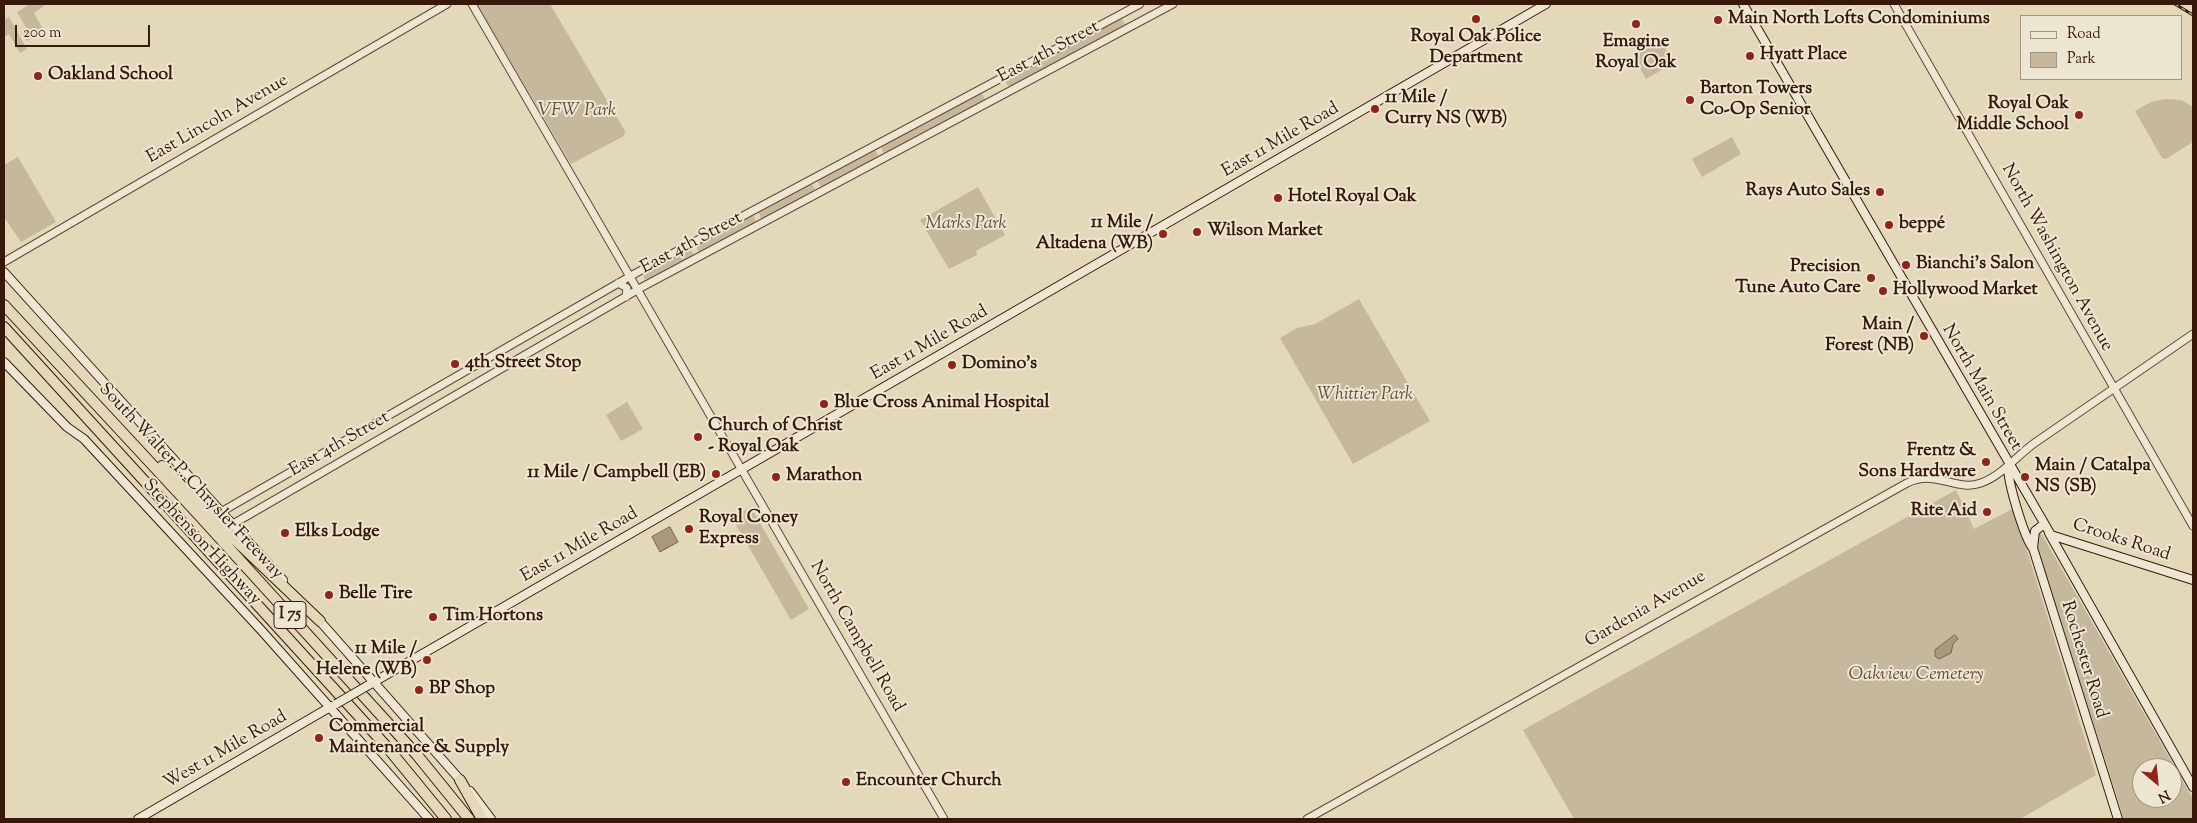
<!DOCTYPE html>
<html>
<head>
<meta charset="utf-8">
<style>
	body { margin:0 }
	#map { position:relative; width:2197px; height:823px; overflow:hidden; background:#e3d8ba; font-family:"Sorts Mill Goudy",serif }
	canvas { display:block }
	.frame { position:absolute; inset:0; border:5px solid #37190a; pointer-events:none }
	.legend { position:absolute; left:2020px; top:15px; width:162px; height:65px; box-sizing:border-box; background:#ede6d2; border:1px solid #a49482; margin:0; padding:6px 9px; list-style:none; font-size:15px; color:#37190a }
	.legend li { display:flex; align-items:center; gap:10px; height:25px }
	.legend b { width:25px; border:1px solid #a49482 }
	.north { position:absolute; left:2132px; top:758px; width:50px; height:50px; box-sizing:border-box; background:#ede6d2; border:1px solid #a49482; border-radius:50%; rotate:152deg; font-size:14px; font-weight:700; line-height:20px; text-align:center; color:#37190a }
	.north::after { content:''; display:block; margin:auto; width:18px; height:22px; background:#8f2418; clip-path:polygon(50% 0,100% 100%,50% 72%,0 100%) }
	.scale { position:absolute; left:15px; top:25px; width:135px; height:22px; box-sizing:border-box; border:2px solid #37190a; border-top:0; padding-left:6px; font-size:15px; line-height:18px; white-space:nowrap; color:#37190a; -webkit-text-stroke:4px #ede6d2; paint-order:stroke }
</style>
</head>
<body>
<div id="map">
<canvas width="2197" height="823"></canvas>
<div class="frame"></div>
<ul class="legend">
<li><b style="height:6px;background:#ede6d2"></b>Road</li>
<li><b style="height:14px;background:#c6b89c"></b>Park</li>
</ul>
<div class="north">N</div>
<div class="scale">200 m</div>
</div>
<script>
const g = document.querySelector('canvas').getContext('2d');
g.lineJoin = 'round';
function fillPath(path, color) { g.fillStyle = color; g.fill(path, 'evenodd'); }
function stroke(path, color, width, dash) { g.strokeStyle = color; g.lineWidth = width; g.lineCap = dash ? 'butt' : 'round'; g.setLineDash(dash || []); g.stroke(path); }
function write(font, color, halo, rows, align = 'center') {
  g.font = font + ' "Sorts Mill Goudy",serif'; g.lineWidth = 4; g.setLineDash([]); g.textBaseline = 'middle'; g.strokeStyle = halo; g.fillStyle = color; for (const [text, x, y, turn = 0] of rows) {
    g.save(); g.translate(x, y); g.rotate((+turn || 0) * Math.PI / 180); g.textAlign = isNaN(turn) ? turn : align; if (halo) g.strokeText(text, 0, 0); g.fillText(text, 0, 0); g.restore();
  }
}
fillPath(new Path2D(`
	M26,4H43L44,6L34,13L44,31L27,41L21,32L27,29L17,12L27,6Z
	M477,4H550L625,131L624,136L571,164Z
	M9,17L27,49L20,53L9,34L4,37V20Z
	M1121,18L1125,24L1124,27L1009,87L1005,81Z
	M1659,38L1674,63L1646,79L1632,54Z
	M981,92L985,99L984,101L886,154L883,153L881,145Z
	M2165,99L2181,100L2193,107V142L2166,159L2162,158L2135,111L2151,102Z
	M1732,137L1741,154L1702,177L1692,159Z
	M875,149L879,158L821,187L817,180Z
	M18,157L56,222L21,242L4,217V165Z
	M811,183L815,189L814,192L765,218H761L758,211Z
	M978,187L1005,235L976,251L977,255L949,269L920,220Z
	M753,214L756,223L701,253L698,251L696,245Z
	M690,248L694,256L648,281L644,278V272Z
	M1359,299L1430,421L1353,464L1280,338L1297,328L1315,324Z
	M627,402L643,429L621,441L606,415Z
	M1956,490L1974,529L2014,508L2096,775L2020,819H1574L1523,730Z
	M751,507L809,609L791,620L732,518Z
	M2041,533L2193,799V819H2124L2037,546L2036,536ZM2142,768H2172V798H2142Z`), '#c6b89c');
const water = new Path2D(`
	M670,527L678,542L660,552L652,537Z
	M1955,635L1958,639L1953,644L1951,653L1939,659L1935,656V650Z`);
fillPath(water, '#a9977e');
stroke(water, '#7b6550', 1);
const tertiary = new Path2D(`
	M472,4L944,819
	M1894,4L2193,526
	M4,262L447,4
	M618,283L627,288L626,297
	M221,512L636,273L1140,4
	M233,524L644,286L1173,4
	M1307,819L1907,483C1937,469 1956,492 1981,483C2003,475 2017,455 2036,442C2088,406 2141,370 2193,334`);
const secondary = new Path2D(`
	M1743,4L2051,535
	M4,272L283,580
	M4,362L67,427L84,439L261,630L429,819
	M2008,467C2008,483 2023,533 2032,547
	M2046,527L2044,524L2035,531L2033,548L2118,819
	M2049,532L2051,535L2193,580
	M2049,533L2193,787
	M318,619L462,782
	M367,686L1546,4
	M470,791L491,819
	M138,819L332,706`);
const motorway = new Path2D(`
	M4,305L197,513L417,755L469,819
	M4,327L387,747L446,819
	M162,466L234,539L320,621
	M460,780L482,819`);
stroke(tertiary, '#624936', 9);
stroke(secondary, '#37190a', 10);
stroke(motorway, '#37190a', 12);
stroke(tertiary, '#ede6d2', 7);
stroke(secondary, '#ede6d2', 8);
stroke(motorway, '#e3d8ba', 10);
const rail = new Path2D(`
	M2175,4L2193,15`);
stroke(rail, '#37190a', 3);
stroke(rail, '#ede6d2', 1, [4]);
const secondaryBridge = new Path2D(`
	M336,704L367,686`);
stroke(secondaryBridge, '#37190a', 10, []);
stroke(secondaryBridge, '#ede6d2', 8);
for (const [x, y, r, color] of [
	[1476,19,5,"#8f2418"],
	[1718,20,5,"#8f2418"],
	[1636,24,5,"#8f2418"],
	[1750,56,5,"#8f2418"],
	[38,76,5,"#8f2418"],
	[1690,100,5,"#8f2418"],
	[1375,109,5,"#8f2418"],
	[2079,115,5,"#8f2418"],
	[1880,192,5,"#8f2418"],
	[1278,198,5,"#8f2418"],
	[1889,225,5,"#8f2418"],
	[1197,232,5,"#8f2418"],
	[1163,234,5,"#8f2418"],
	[1906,265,5,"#8f2418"],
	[1871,278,5,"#8f2418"],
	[1883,291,5,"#8f2418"],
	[1924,336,5,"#8f2418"],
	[455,364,5,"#8f2418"],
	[952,365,5,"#8f2418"],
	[824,404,5,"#8f2418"],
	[698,437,5,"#8f2418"],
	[1986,462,5,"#8f2418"],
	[716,474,5,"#8f2418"],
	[776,477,5,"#8f2418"],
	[2025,477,5,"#8f2418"],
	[1987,512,5,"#8f2418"],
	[689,529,5,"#8f2418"],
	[285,533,5,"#8f2418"],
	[329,595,5,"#8f2418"],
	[433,617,5,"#8f2418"],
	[427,660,5,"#8f2418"],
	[419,690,5,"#8f2418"],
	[319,738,5,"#8f2418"],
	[846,782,5,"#8f2418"]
]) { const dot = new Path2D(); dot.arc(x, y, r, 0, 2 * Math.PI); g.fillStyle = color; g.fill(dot); stroke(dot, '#ede6d2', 2); }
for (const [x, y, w] of [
	[290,615,32]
]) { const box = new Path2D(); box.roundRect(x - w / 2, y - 13.5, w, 27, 4); g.fillStyle = '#ede6d2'; g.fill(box); stroke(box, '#37190a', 1); }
write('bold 16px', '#37190a', null, [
	["I 75",290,615]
]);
write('bold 18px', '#37190a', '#ede6d2', [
	["Main North Lofts Condominiums",1728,20],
	["Royal Oak Police",1476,38,"center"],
	["Department",1476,59,"center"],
	["Emagine",1636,43,"center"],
	["Royal Oak",1636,64,"center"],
	["Hyatt Place",1760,56],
	["Oakland School",48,76],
	["Barton Towers",1700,90],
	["Co-Op Senior",1700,111],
	["11 Mile /",1385,99],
	["Curry NS (WB)",1385,120],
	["Royal Oak",2069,105,"right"],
	["Middle School",2069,126,"right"],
	["Rays Auto Sales",1870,192,"right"],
	["Hotel Royal Oak",1288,198],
	["11 Mile /",1153,224,"right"],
	["Altadena (WB)",1153,245,"right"],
	["beppé",1899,225],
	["Wilson Market",1207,232],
	["Bianchi's Salon",1916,265],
	["Precision",1861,268,"right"],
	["Tune Auto Care",1861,289,"right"],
	["Hollywood Market",1893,291],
	["Main /",1914,326,"right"],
	["Forest (NB)",1914,347,"right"],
	["4th Street Stop",465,364],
	["Domino's",962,365],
	["Blue Cross Animal Hospital",834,404],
	["Church of Christ",708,427],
	["- Royal Oak",708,448],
	["Frentz &",1976,452,"right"],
	["Sons Hardware",1976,473,"right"],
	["Main / Catalpa",2035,467],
	["NS (SB)",2035,488],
	["11 Mile / Campbell (EB)",706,474,"right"],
	["Marathon",786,477],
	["Rite Aid",1977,512,"right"],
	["Royal Coney",699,519],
	["Express",699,540],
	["Elks Lodge",295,533],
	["Belle Tire",339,595],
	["Tim Hortons",443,617],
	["11 Mile /",417,650,"right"],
	["Helene (WB)",417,671,"right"],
	["BP Shop",429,690],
	["Commercial",329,728],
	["Maintenance & Supply",329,749],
	["Encounter Church",856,782]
], 'left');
write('18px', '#37190a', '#ede6d2', [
	["East 4th Street",1049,53,-28],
	["East Lincoln Avenue",218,120,-30],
	["East 11 Mile Road",1281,141,-30],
	["East 4th Street",692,244,-28],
	["North Washington Avenue",2056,258,61],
	["East 11 Mile Road",930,344,-30],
	["North Main Street",1981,388,60],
	["East 4th Street",340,445,-30],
	["South Walter P. Chrysler Freeway",190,482,47],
	["Crooks Road",2121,541,18],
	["Stephenson Highway",201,543,47],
	["East 11 Mile Road",580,546,-30],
	["Gardenia Avenue",1646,610,-30],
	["North Campbell Road",856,637,60],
	["Rochester Road",2083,660,73],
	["West 11 Mile Road",226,751,-30]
]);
write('italic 18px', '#624936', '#ede6d2', [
	["VFW Park",577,112],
	["Marks Park",966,225],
	["Whittier Park",1365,396],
	["Oakview Cemetery",1916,676]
]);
</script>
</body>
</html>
